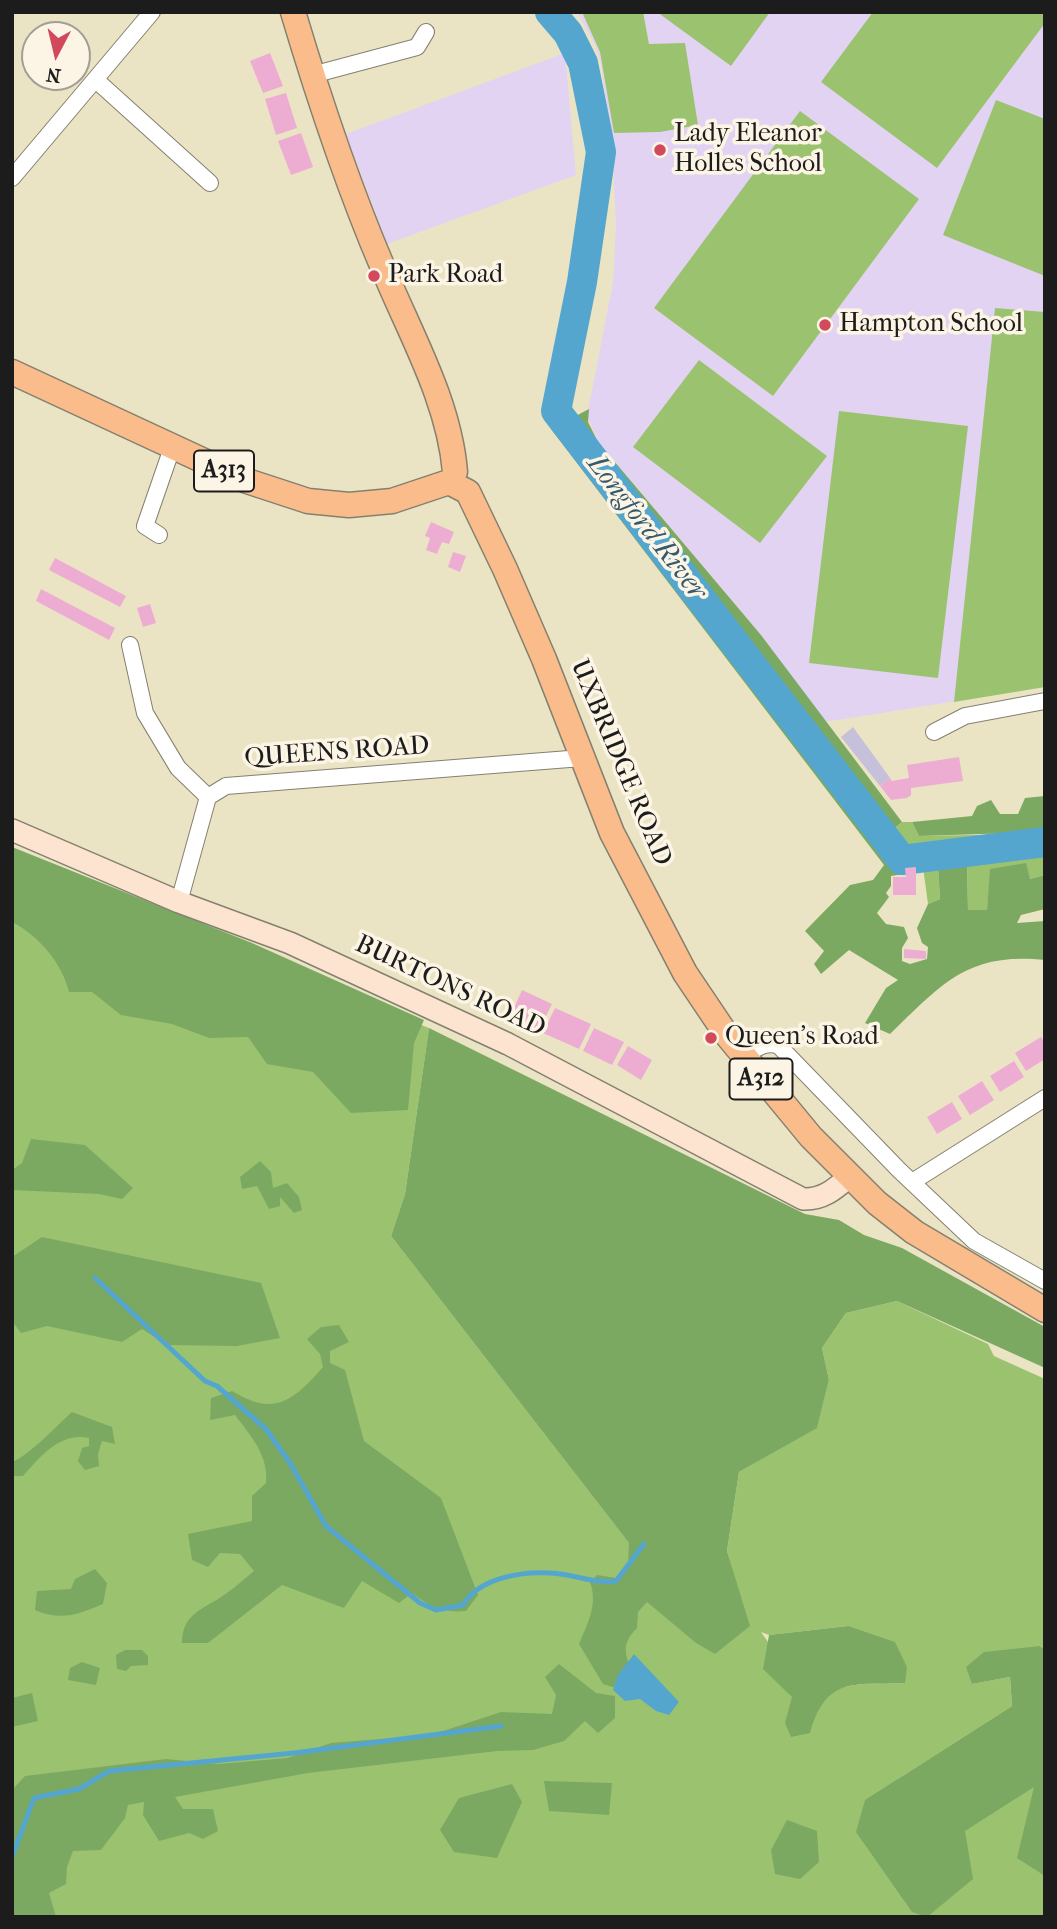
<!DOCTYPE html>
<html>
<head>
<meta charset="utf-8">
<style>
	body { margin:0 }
	#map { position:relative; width:1057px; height:1929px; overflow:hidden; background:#ebe4c4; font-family:"IM FELL French Canon",serif }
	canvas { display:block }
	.frame { position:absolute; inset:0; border:14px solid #1c1c1c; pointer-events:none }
	.north { position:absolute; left:21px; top:21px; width:70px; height:70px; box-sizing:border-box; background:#fcf5e5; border:2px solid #a29e95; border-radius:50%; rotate:187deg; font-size:19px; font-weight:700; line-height:28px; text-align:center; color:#1c1c1c }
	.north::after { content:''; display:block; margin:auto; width:24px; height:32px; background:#d1495b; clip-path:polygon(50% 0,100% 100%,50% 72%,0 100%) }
</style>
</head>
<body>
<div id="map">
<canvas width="1057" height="1929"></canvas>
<div class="frame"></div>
<div class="north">N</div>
</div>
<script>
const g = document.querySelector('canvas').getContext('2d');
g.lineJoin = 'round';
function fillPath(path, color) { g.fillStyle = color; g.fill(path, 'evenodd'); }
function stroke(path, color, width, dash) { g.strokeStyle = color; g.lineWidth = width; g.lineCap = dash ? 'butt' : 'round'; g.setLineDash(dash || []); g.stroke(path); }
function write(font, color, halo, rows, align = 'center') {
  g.font = font + ' "IM FELL French Canon",serif'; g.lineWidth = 7; g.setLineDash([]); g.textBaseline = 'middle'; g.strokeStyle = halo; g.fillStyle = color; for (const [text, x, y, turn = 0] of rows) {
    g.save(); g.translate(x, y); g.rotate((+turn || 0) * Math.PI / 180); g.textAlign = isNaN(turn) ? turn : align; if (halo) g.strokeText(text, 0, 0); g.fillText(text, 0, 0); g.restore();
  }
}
fillPath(new Path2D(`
	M577,12H1045V687L825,722L761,635L598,442L587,416L613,282L616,226L613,160L601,63L595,45Z
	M565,53L576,175L387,244L346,134Z`), '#e3d3f2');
fillPath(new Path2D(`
	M853,727L890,778L880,786L841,737Z`), '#c6c0da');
fillPath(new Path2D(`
	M582,12H643L649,44L685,43L698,125L660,132L614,133L600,52Z
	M657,12H770L731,66Z
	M873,12H1045V23L937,168L821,82Z
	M996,100L1045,119V276L943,235Z
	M800,111L919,199L773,396L654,308Z
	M995,308L1045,312V687L954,702Z
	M699,360L827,456L760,543L633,447Z
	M839,411L968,426L938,678L809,663Z
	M902,822H912L919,836L1029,834L904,854L887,836Z
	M1045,853V875L1030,879L991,869L987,910H968L967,861L987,862Z
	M12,863L429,1028L405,1194L391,1236L644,1562L746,1618L727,1551L739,1472L817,1427L829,1380L822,1348L846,1313L897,1301L988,1344L994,1356L1045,1379V1650L1040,1646L972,1684L1010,1677L1012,1706L898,1779L1045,1757V1917H12ZM848,1626L905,1683C880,1684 838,1679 822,1702L794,1679L761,1632L769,1635Z
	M938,866L940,899L928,904L923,867Z`), '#9bc36f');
fillPath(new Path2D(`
	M589,409L588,422L598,442L761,635L902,822L879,842L903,866L904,874L891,876V886L886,893L889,897L877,913L886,924L904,927L908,938L902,948V961L910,964L927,959L928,947L922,943L917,928L928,904L940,899L938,866L967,861L968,910H987L990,869L1026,863L1030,879L1045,875V909L1021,915L1017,923L1045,921V960C967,952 942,984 890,1034L865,1023L886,988L898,980L849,950L821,974L814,964L824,951L805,931L850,885L873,880L884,865L551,429Z
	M1045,796V832L919,836L912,822L972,816L977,806L991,800L1000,814H1018L1025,798Z
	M12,847L252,943L424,1020L414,1043L408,1110L351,1113L313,1072L267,1064L248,1037L209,1038L172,1024L121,1015L92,992H69C62,963 39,936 12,922Z
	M429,1028L805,1214L839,1220L864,1235L902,1248L1045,1327V1368L897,1301L846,1313L822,1348L829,1380L817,1428L739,1472L727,1551L750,1626L715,1654L696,1643L647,1602L638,1612L637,1628C620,1645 625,1655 634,1675L619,1689L603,1684L579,1644C588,1623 598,1604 590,1582L597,1575L616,1578L628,1565L629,1543L391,1236L405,1194Z
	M31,1139L85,1145L133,1188L122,1199L99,1194L12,1190V1170L22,1163Z
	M260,1161L271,1172L273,1188L287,1183L299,1197L302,1210L294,1213L280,1197V1206L269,1209L257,1186L242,1189L240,1177Z
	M42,1237L261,1283L280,1338L237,1346L167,1345L142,1329L122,1342L47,1326L21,1333L12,1321V1257Z
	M339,1325L349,1342L330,1351V1363L345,1370L364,1441L441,1498L478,1595L466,1611C442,1613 430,1607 412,1593L399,1603L362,1581L344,1608L282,1585L208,1643H182C182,1617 198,1611 218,1599C231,1591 243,1580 254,1571L240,1554L220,1553L208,1567L192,1560L188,1534L252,1521V1496L266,1483C269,1456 251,1436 235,1415L210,1420L211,1398L232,1391C275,1417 293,1401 323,1367L320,1354L307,1339L321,1327Z
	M72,1412L112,1427L115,1444L102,1441L98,1454L99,1466L85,1470L78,1461L82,1448L89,1446V1438C60,1432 41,1456 23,1476H12V1462C30,1455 56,1426 72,1412Z
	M95,1569L107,1583L103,1604C77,1615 61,1621 35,1610L37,1591L71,1589L75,1579Z
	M848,1626L895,1642L907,1667L905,1683C854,1685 826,1676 810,1733L791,1737L785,1723L792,1697L763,1669L769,1635Z
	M1040,1646L1045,1650V1876L1017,1858L1034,1787L965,1831L973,1879L927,1917L912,1912L856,1832L865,1800L1012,1706L1010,1677L972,1684L966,1667L984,1652Z
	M125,1650H142L148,1656V1665L131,1666L126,1671L117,1669L116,1655Z
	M82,1662L100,1668L96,1685L68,1680L70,1668Z
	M559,1664L596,1693L615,1696V1718L598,1733L585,1721L564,1741L533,1750L497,1751L308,1773L175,1797L183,1809H213L218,1831L203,1839L189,1833L159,1841L143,1815L144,1802L128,1805L125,1818L101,1850L73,1851L67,1867L66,1884L49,1893L56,1917H12V1790L25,1776L166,1759L219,1764L287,1758L331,1743L431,1735L501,1712L552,1714L556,1695L545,1677Z
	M32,1693L38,1721L12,1727V1698Z
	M544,1781L612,1783L609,1815L549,1811Z
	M512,1784L522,1802L497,1858L454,1852L440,1830L459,1798Z
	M787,1820L817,1831L819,1862L800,1879L775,1874L771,1850Z`), '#7ca962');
fillPath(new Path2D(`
	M634,1654L679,1702L669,1715L656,1711L640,1699L625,1701L613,1690L618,1675Z`), '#55a6cf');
stroke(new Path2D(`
	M95,1278L205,1381L217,1386L266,1429L290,1463L326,1526L420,1603L436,1610L463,1605C479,1578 521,1571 551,1573C574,1574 592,1584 616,1581L644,1544
	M12,1857L34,1798L79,1789L109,1771L294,1753L501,1726`), '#55a6cf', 5);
stroke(new Path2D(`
	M550,12L568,33L583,63L601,152L582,282L556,411L902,860L1045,842`), '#55a6cf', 30);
fillPath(new Path2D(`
	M270,53L283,86L263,93L250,61Z
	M286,93L297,128L276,135L265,99Z
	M301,133L313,167L291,175L278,141Z
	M431,522L454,532L449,544L442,542L437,554L426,550L430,538L425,536Z
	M453,552L466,556L460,572L448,567Z
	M55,558L126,596L120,607L49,570Z
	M41,589L115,628L109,640L36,601Z
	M150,604L156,623L143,627L137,608Z
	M959,757L963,781L911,788V795L907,798L891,800L880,786L890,778L892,781L909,778L907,765Z
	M916,867V895H893V877H906L905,868Z
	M904,949L926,951V959L904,958Z
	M522,990L552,1004L539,1030L510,1017Z
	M555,1008L591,1024L579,1049L543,1033Z
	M594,1028L624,1042L612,1065L583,1051Z
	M1041,1037L1045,1043V1059L1026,1071L1015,1053Z
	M628,1046L652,1060L641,1080L617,1065Z
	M1014,1061L1024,1077L1000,1092L990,1076Z
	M982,1081L994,1100L970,1115L958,1096Z
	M952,1102L962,1119L937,1134L927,1117Z`), '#edadd2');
const street = new Path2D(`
	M312,75L417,47L426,32
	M97,81L210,183
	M12,178L152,12
	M159,535L145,526L172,448
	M130,645L145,713L178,768L208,797
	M934,732L965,716L1045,701
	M179,902L208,797L226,786L582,758
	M743,1056C755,1050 766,1040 779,1046L899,1170L974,1241L1045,1281
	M912,1182L1045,1098`);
const secondary = new Path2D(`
	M12,830L179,902L290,943L508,1044L803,1199C823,1200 835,1189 849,1177`);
const primary = new Path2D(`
	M293,12C319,99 347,184 383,268C410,334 449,400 455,472
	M12,372L247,481L308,501L349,505L392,501L449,482
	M449,482L468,492L505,569L544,659L612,833L685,973L726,1034L811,1137L877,1203L914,1232L1045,1310`);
stroke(street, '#848070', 18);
stroke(secondary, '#848070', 24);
stroke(primary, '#848070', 27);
stroke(street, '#fff', 16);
stroke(secondary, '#fde4d0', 21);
stroke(primary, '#f9bc8a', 24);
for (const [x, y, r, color] of [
	[660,150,7,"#d1495b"],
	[374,276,7,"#d1495b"],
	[825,325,7,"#d1495b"],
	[711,1038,7,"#d1495b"]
]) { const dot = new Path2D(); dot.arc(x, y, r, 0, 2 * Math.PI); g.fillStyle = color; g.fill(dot); stroke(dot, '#fcf5e5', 2.5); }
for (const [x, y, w] of [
	[224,471,60],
	[761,1079,63]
]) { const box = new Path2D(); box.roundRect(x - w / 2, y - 20.5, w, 41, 5); g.fillStyle = '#fcf5e5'; g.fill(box); stroke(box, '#1c1c1c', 2); }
write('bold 24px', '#1c1c1c', null, [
	["A313",224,471],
	["A312",761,1079]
]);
write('26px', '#1c1c1c', '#fcf5e5', [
	["Lady Eleanor",674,135],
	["Holles School",674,165],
	["Park Road",388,276],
	["Hampton School",839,325],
	["Queen's Road",725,1038]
], 'left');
write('26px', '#1c1c1c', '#fcf5e5', [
	["QUEENS ROAD",337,753,-4],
	["UXBRIDGE ROAD",620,763,67],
	["BURTONS ROAD",450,987,25]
]);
write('italic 28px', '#365a6d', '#fcf5e5', [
	["Longford River",646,528,52]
]);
</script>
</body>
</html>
